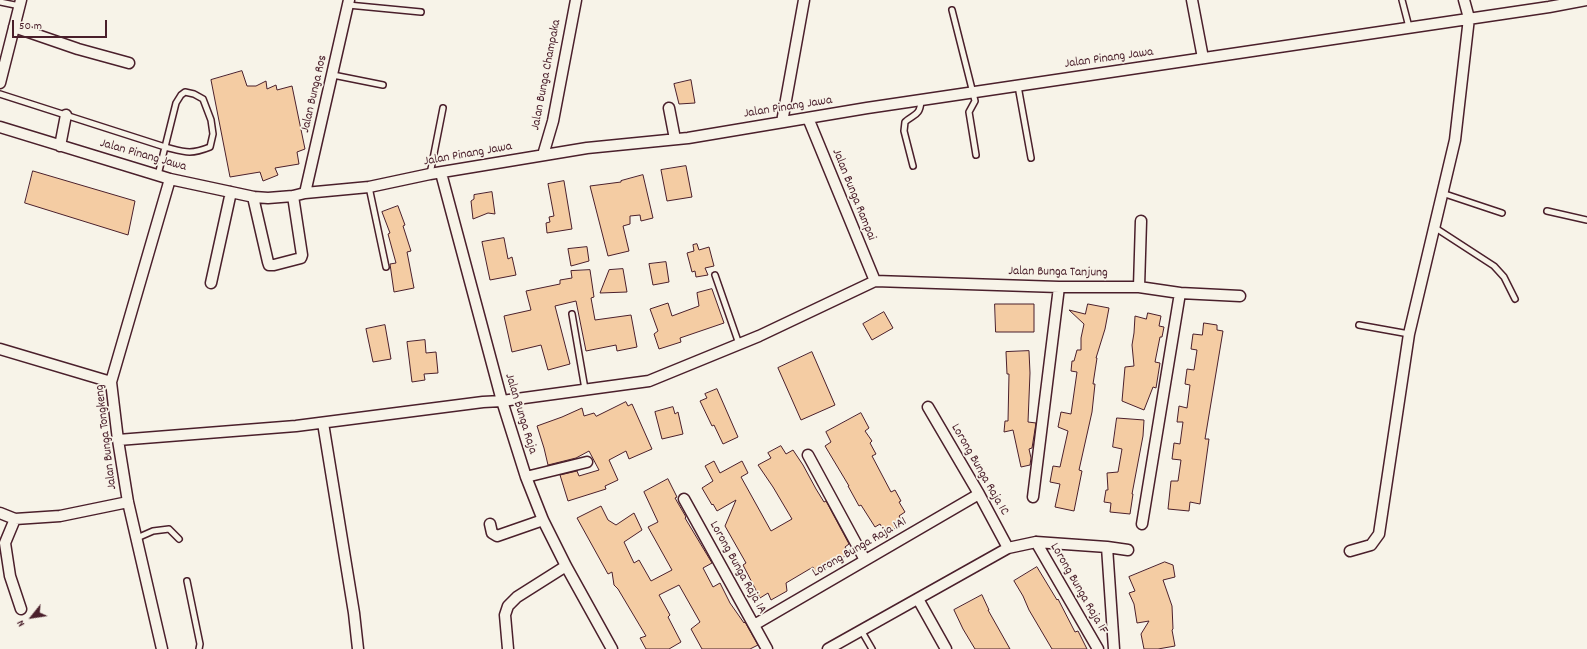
<!DOCTYPE html>
<html>
<head>
<meta charset="utf-8">
<style>
	body { margin:0 }
	#map { position:relative; width:1587px; height:649px; overflow:hidden; background:#f7f3e8; font-family:Dekko,sans-serif }
	canvas { display:block }
	.north { position:absolute; left:12px; top:597px; width:40px; height:40px; -webkit-text-stroke:3px #f7f3e8; paint-order:stroke; rotate:240deg; font-size:11px; font-weight:700; line-height:16px; text-align:center; color:#4a1f2b }
	.north::after { content:''; display:block; margin:auto; width:14px; height:18px; background:#4a1f2b; clip-path:polygon(50% 0,100% 100%,50% 72%,0 100%) }
	.scale { position:absolute; left:12px; top:20px; width:95px; height:18px; box-sizing:border-box; border:2px solid #4a1f2b; border-top:0; padding-left:5px; font-size:12px; line-height:14px; white-space:nowrap; color:#4a1f2b; -webkit-text-stroke:3px #f7f3e8; paint-order:stroke }
</style>
</head>
<body>
<div id="map">
<canvas width="1587" height="649"></canvas>
<div class="north">N</div>
<div class="scale">50 m</div>
</div>
<script>
const g = document.querySelector('canvas').getContext('2d');
g.lineJoin = 'round';
function fillPath(path, color) { g.fillStyle = color; g.fill(path, 'evenodd'); }
function stroke(path, color, width, dash) { g.strokeStyle = color; g.lineWidth = width; g.lineCap = dash ? 'butt' : 'round'; g.setLineDash(dash || []); g.stroke(path); }
function write(font, color, halo, rows, align = 'center') {
  g.font = font + ' Dekko,sans-serif'; g.lineWidth = 3.5; g.setLineDash([]); g.textBaseline = 'middle'; g.strokeStyle = halo; g.fillStyle = color; for (const [text, x, y, turn = 0] of rows) {
    g.save(); g.translate(x, y); g.rotate((+turn || 0) * Math.PI / 180); g.textAlign = isNaN(turn) ? turn : align; if (halo) g.strokeText(text, 0, 0); g.fillText(text, 0, 0); g.restore();
  }
}
const building = new Path2D(`
	M242,71L247,86H256L266,81L267,89L276,85L277,90L292,86L305,149L297,152L299,164L275,168L278,175L263,181L260,172L230,177L211,80Z
	M691,80L695,103L679,104L674,84Z
	M686,166L692,197L667,201L661,170Z
	M33,171L135,201L128,235L25,203Z
	M643,175L653,218L641,221L640,215L630,216V224L623,226L629,251L608,256L590,186L621,182V181Z
	M564,181L572,229L547,233L546,223L550,222L549,217L554,216L548,184Z
	M492,192L495,214L488,213L473,219L471,201L474,199V195Z
	M398,206L405,225L403,226L411,251L407,252L414,288L394,292L390,264L396,263L388,234L390,233L382,212Z
	M504,238L508,259L512,257L516,275L490,280L482,242Z
	M697,244L699,250L709,247L714,266L705,268L708,275L696,277L695,271L692,272L687,253L694,251L693,245Z
	M587,247L589,261L571,266L568,249Z
	M666,262L669,282L653,285L649,264Z
	M623,269L627,292L600,293L609,270Z
	M590,270L594,297L591,298L595,320L631,315L637,347L617,351L616,345L586,351L576,301L555,306L570,364L548,370L541,345L512,352L504,316L531,310L526,291L560,284V280L572,278L571,271Z
	M712,289L724,323L680,338L681,342L659,349L654,334L658,331L650,309L668,303L672,316L699,306L697,293Z
	M995,304H1034V332H996Z
	M1088,304L1109,308L1105,329L1096,358H1097L1093,384H1095L1092,412L1079,470L1082,471L1074,511L1055,507L1060,484L1050,482L1053,466L1060,467L1068,431L1058,427L1061,412L1071,414L1077,372L1071,371L1072,361H1074L1077,350H1081V338L1084,324L1069,310L1085,314Z
	M884,312L893,328L872,340L863,324Z
	M1148,313L1161,316L1159,326L1164,327L1162,337H1160L1155,362L1160,363L1156,388L1153,387L1144,410L1122,401L1125,367L1134,366L1132,345L1134,333L1135,316L1146,319Z
	M1204,323L1217,325V330L1223,331L1205,439H1209L1200,504L1190,502L1189,511L1168,509L1171,481H1178L1181,460L1172,459L1174,443L1180,444L1183,422H1177L1179,406L1187,408L1190,385L1185,384L1187,369L1194,370L1197,350L1191,349L1193,334L1202,335Z
	M385,325L391,359L373,362L366,329Z
	M425,340L426,353L436,352L438,373L424,374L425,380L412,382L407,342Z
	M1029,351L1030,373L1028,422L1036,423L1032,448L1029,449L1031,458L1030,465L1021,467L1013,430L1004,432L1005,421H1008L1009,374H1007L1006,352Z
	M812,352L835,405L801,420L778,368Z
	M717,389L738,437L723,444L714,425L712,426L700,401L707,398L705,394Z
	M626,402L628,406L632,404L652,449L629,459L626,451L609,460L618,480L605,486L606,489L568,501L560,475L577,471L579,476L599,470L589,451L576,458L548,465L544,448L537,426L562,417L582,408L584,416L594,413L596,416Z
	M673,407L675,414L678,412L683,434L662,439L655,412Z
	M861,413L869,428L865,431L872,441L870,443L876,454L872,456L891,492L895,490L901,501L899,502L905,512L899,516L901,519L896,522L899,526L886,534L880,524L875,527L861,505L859,506L848,486H849L825,446L831,442L826,432Z
	M1117,418L1144,420L1143,436L1132,494H1133L1130,514L1110,512L1111,503L1104,502L1106,490H1108L1107,473L1118,472L1122,449L1113,447Z
	M781,446L786,454L793,450L803,465L816,489L824,502L826,501L849,544L845,547L849,554L816,573L813,567L786,583L787,591L771,600L768,593L760,598L743,565L746,563L725,526L736,500L717,511L713,504L712,505L702,488L713,481L705,466L714,461L720,473L742,461L748,473L741,477L771,531L792,519L773,487L758,465L771,458L768,453Z
	M668,479L677,497L675,498L686,517L685,518L712,563L703,568L713,587L720,583L730,603L744,623L745,622L758,645L750,649H702L691,629L700,622L679,585L659,595L670,615L668,617L681,642L669,649H646L640,638L646,636L618,589L614,585L612,572L608,574L577,518L601,506L608,520L616,525L634,513L642,530L624,542L634,563L639,560L651,581L672,570L648,527L658,522L644,492Z
	M1165,562L1173,565L1175,577L1163,580L1172,606L1173,629L1172,630L1175,646L1158,649H1144L1141,634L1149,621L1137,623L1134,604L1129,593L1135,591L1129,577Z
	M1037,567L1057,600L1058,599L1075,632L1078,631L1087,649H1052L1029,610L1023,596L1014,581Z
	M982,595L989,610H988L1010,649H975L963,629L954,610Z`);
fillPath(building, '#f4cca3');
stroke(building, '#4a1f2b', 1);
const service = new Path2D(`
	M1402,0L1409,27
	M0,2L20,6
	M348,5L421,12
	M952,10L975,101L969,112L976,155
	M333,75L383,85
	M1018,86L1031,158
	M0,94L165,147C185,152 190,155 210,147L213,134L211,120L203,99L194,94L185,92L181,95L176,103L158,175
	M913,166L904,131L905,122C914,114 920,116 921,101
	M430,174L443,108
	M369,187L386,267
	M1442,193L1502,213
	M1547,211L1587,220
	M1434,227L1494,266L1504,277L1515,299
	M715,275L739,344
	M572,314L585,389
	M1359,325L1409,334
	M137,538L153,531L169,529L179,539
	M187,581L200,644L199,649
	M861,630L872,649`);
const minor = new Path2D(`
	M1192,0L1203,58
	M14,27L78,49L129,63
	M0,83L21,0
	M669,108L675,139
	M808,118L875,281
	M782,122L804,0
	M0,127L170,179L254,197L268,198L293,196L305,193L369,187L430,174L587,148L688,138L867,108L1549,7L1587,0
	M60,146L66,115
	M543,155L553,121L576,0
	M441,173L502,401L526,477L543,520L566,566L612,649
	M305,193L349,0
	M253,197L268,262L269,265H274L301,258L302,255L293,196
	M211,283L231,192
	M1139,287L1141,221
	M0,349L111,382
	M928,407L979,494L1008,548
	M323,423L354,613L358,649
	M118,440L296,426L483,402L502,401L649,381L759,336L875,281L1059,287H1139L1180,293L1240,296
	M808,455L865,560
	M526,477L587,462
	M1033,497L1059,287
	M684,499L767,649
	M0,513L15,519L60,516L128,502
	M15,519L5,543L10,576L21,609
	M490,524L492,533L497,536L543,520
	M1142,524L1180,293
	M1036,542L1098,649
	M1107,547L1114,649
	M1350,551L1371,545L1379,534L1409,334L1455,140L1469,18L1464,0
	M918,599L946,649
	M754,625L979,494
	M162,649L128,502L118,440L111,382L170,179
	M508,649L505,615L508,606L517,597L566,566
	M828,649L1008,548L1036,542L1107,547L1128,550`);
stroke(service, '#4a1f2b', 8);
stroke(minor, '#4a1f2b', 13);
stroke(service, '#f7f3e8', 5);
stroke(minor, '#f7f3e8', 10);
write('13px', '#4a1f2b', '#f7f3e8', [
	["Jalan Pinang Jawa",1109,59,-8],
	["Jalan Bunga Champaka",547,75,-79],
	["Jalan Bunga Ros",315,94,-77],
	["Jalan Pinang Jawa",788,108,-9],
	["Jalan Pinang Jawa",468,155,-10],
	["Jalan Pinang Jawa",143,156,16],
	["Jalan Bunga Rampai",853,195,68],
	["Jalan Bunga Tanjung",1058,273,1],
	["Jalan Bunga Raja",520,414,73],
	["Jalan Bunga Tongkeng",107,437,-97],
	["Lorong Bunga Raja 1C",979,470,60],
	["Lorong Bunga Raja 1A1",860,548,-30],
	["Lorong Bunga Raja 1A",737,568,61],
	["Lorong Bunga Raja 1F",1078,589,60]
]);
</script>
</body>
</html>
